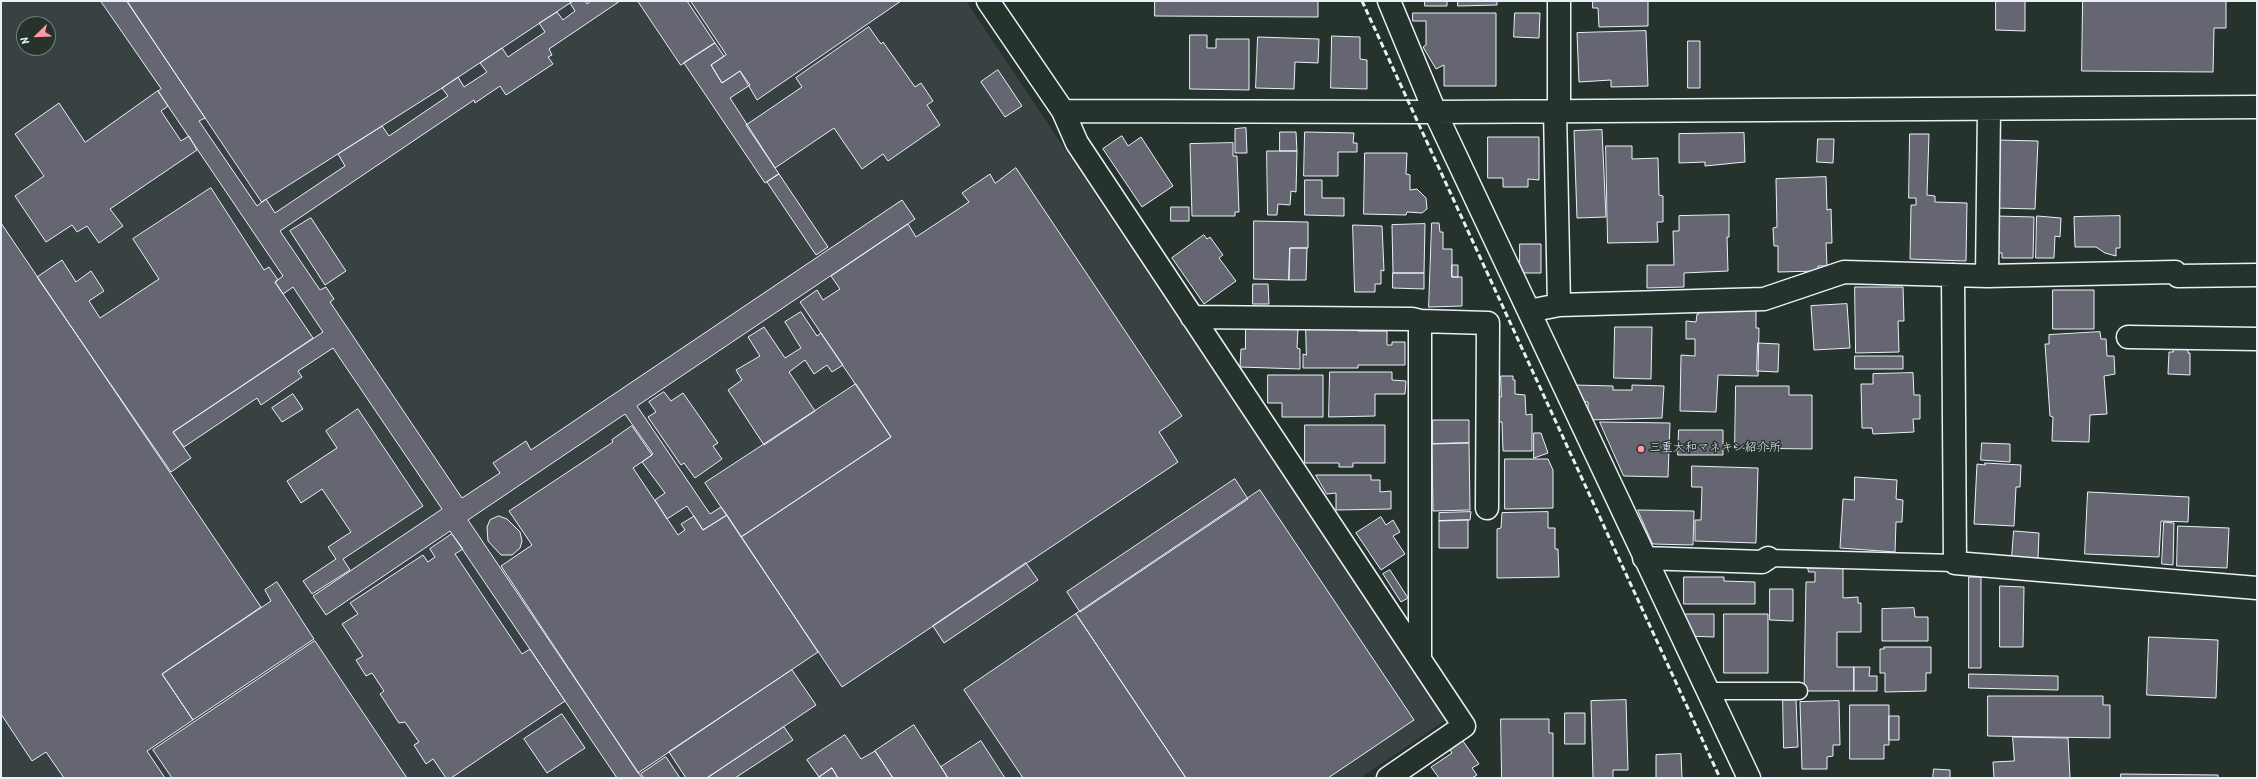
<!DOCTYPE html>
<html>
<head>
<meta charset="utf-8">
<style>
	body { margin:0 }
	#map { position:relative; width:2258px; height:779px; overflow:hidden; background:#26332d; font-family:Kalam,sans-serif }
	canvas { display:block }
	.frame { position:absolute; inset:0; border:2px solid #e8f1f8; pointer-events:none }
	.north { position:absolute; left:16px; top:16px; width:40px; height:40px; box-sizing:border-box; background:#26332d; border:1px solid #747f7e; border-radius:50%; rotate:247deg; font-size:11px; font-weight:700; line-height:16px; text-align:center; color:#e8f1f8 }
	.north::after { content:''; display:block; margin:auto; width:14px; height:18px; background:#ff9aa2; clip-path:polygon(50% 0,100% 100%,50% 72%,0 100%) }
</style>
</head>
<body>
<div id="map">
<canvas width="2258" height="779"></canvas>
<div class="frame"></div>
<div class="north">N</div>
</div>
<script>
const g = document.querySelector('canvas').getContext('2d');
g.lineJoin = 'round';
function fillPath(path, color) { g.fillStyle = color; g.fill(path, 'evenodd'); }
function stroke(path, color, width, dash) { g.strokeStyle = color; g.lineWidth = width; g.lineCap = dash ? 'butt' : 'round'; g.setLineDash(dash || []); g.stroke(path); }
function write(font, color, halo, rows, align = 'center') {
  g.font = font + ' Kalam,"Klee One",sans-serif'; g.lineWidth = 3; g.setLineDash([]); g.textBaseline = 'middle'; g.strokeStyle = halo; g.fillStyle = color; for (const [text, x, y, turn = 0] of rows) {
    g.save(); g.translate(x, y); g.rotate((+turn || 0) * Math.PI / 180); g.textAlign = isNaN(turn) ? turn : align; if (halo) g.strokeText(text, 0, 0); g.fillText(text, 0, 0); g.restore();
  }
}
fillPath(new Path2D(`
	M1,1H966L1446,720L1360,778H1ZM24,24H48V48H24Z`), '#394242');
const building = new Path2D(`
	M101,1H127L205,118L199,121L257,206L266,199L275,213L345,166L338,154L382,126L389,136L448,96L442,88L458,77L464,87L487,72L480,63L502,48L508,57L545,32L539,23L557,12L563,20L575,11L570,3L573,1H585L587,4L591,1H620L549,49L552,55L548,57L553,64L506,95L500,86L475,103L474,100L280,231L320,290L326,287L334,299L330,302L462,498L500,473L493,463L526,441L531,450L902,200L915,219L637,406L710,514L721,507L727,515L703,530L687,506L667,519L655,500L665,493L642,462L653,454L625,414L468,520L642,778H617L450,531L326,615L313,596L442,509L333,348L298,371L302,377L261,405L257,398L184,447L173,432L323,332L293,287L283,294L275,282L283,276L168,106L158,91L161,89Z
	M127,1H573L442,88L262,202Z
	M638,1H687L715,43L681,65Z
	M691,1H901L757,100L740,71L722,83L711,65L726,55Z
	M1155,1H1318V17L1155,16Z
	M1425,1H1447V6H1425Z
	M1458,1H1497V5L1458,6Z
	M1593,1H1648V26L1599,27L1598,8H1593Z
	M1996,1H2025V31L1996,30Z
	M2083,1H2226V28H2214L2213,72L2082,71Z
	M1413,13H1496V86H1444V65L1436,69L1423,47L1426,45V21H1413Z
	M1515,13H1540L1539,38L1514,37Z
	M869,27L881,44L883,42L915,87L921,83L933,101L927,105L940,125L888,161L883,154L862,169L834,128L775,168L746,125L802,87L796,78Z
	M1646,31L1648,86L1611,87V80L1579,82L1577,33Z
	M1190,35H1207V48H1216V39H1249V90L1190,89Z
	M1332,36L1360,37V59L1367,60V89L1331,88Z
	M1258,37L1319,39L1318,63L1295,62L1294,89L1256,88Z
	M1688,41H1700V88H1688Z
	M715,43L724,56L711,65L722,83L740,71L750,85L730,98L779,174L765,183L684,63Z
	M998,70L1022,106L1005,117L981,82Z
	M158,91L168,106L161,111L181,141L189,136L197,150L110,209L123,226L99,243L87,226L77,232L72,225L46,242L15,196L44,176L15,134L59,103L85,142Z
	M1246,128L1247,153H1235V129Z
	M1602,130L1606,217L1577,218L1574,131Z
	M1280,132H1296L1297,151H1280Z
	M1305,132L1354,133L1353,143H1357V152H1338V176H1304Z
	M1744,133L1745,162L1705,166V162L1679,163V134Z
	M1910,134H1929L1927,195L1935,196V202L1967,203L1966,261L1910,259L1911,205H1916V198H1909Z
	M1122,136L1128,146L1141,137L1173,186L1142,207L1103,149Z
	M1488,137H1539V180L1528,179V187H1503V178H1488Z
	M1818,139H1834L1833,163L1817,162Z
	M1998,140L2038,141L2035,209L1996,208Z
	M1233,143V156H1237L1239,212H1235V216H1192L1190,144Z
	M1606,146H1632V159L1658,158L1659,195L1663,196V222H1657L1658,242L1608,243Z
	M1267,151H1297L1296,192L1291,191L1290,205L1278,204L1277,215H1268Z
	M1365,153H1407L1406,174L1410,175V190L1417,189L1426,198L1427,209L1422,213L1407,212L1406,215L1364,214Z
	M1016,168L1182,416L1159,432L1178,462L842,687L741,537L891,437L800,302L817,290L823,300L840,289L831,276L908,224L916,237L969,202L962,193L990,174L995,183Z
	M779,174L828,247L816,255L767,182Z
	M1826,177L1827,210L1831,209L1832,243H1826L1827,266H1818V271L1778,272V246H1774L1773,228L1777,227L1776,179Z
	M1305,180H1322V198H1344V216L1305,215Z
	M211,188L264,270L269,267L278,280L275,282L313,338L173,432L191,458L171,472L37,277L62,260L76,282L91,271L104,291L89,301L100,318L159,279L133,239Z
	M1171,207H1189V221H1171Z
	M1729,215V237H1727L1728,271L1684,273V287L1647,288V265H1674L1673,231H1679V216Z
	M1996,216L2034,217L2033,258H2002V253H1997Z
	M2037,216L2061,218L2060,237L2055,236L2054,258H2036Z
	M2120,216V248H2116V256L2105,253L2096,247H2075L2074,217Z
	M311,218L346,271L325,285L290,231Z
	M1254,221L1308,222V248H1290L1289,280L1254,279Z
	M1,223L261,607L162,674L193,720L147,751L165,778H64L46,752L32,761L1,714Z
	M1432,223H1439L1440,232H1443V249H1452V277H1462V306L1429,307Z
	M1425,224L1424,273H1393L1392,225Z
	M1353,225L1382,226L1384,271L1381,270V284H1375V292H1355Z
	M1204,235L1207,239L1210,237L1223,255L1219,258L1236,281L1204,304L1172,258Z
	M1520,244H1541V273H1520Z
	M1290,248H1307L1306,280H1289Z
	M1452,265H1458V277H1452Z
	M1393,273H1424V289L1393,288Z
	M1253,284H1268L1269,304H1253Z
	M1855,287H1903L1904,321H1898L1899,352L1856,353Z
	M2053,290H2094V329H2053Z
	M1847,304L1850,348L1814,350L1811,306Z
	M1723,309L1756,310V328H1759L1758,376L1718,375L1716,412L1680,411L1681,355L1695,356V339H1686V321L1696,322L1697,314H1699V311L1723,312Z
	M801,312L817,336L821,333L843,365L832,372L827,365L814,374L805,360L789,372L815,411L764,445L728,390L742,380L736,370L760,356L748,337L764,327L785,358L801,348L785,322Z
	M1615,327H1652L1651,379L1614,378Z
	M1246,328L1298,329L1297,348L1300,349V369L1240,367L1241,349H1245Z
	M1306,328H1359L1358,331H1387V345H1392V342H1405V365H1358V368H1303V354L1306,355Z
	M2100,332L2101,339H2106L2107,356H2114L2115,374L2104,376L2107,414L2090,415L2089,442L2052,441L2053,417L2050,416L2045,344H2049V335Z
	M1758,343L1779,344L1778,372L1757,371Z
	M2173,348H2188V353H2190V375L2168,374L2169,352H2173Z
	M1855,356H1903V369H1855Z
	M1330,372H1392V380L1406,381L1405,394H1375V416L1329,417Z
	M1913,373L1914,395H1920V419H1913L1914,432L1873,434L1872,428H1862L1861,384H1873V374Z
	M1268,375H1323V417H1282V403H1268Z
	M1501,376H1513V380H1515V394L1525,395L1526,415L1532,414V451H1503L1502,422H1498V397H1501Z
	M856,384L891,437L741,537L705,483Z
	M1574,385L1613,386V390H1632V385L1664,386L1662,418L1588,420V402L1580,401Z
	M1736,386H1789V395H1812V449L1735,448Z
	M664,392L671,401L683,393L718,443L713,446L722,459L695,478L684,463L681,465L648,417L656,412L649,402Z
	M293,394L303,409L282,422L272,408Z
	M358,409L423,506L343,559L350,570L312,594L303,581L336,559L328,547L351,532L322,489L301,503L287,481L337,448L326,431Z
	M1433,420H1469V443L1433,444Z
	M1600,422L1670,423L1668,477L1624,476Z
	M1305,425H1385V463H1353V467H1339V463H1305Z
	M632,426L652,455L633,468L678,535L685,530L681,524L694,516L703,530L727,515L818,652L638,773L501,566L532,545L509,511L613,442L612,440Z
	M1679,430H1723V455H1678Z
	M1534,433H1541L1548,453L1534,458Z
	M1469,443L1470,510L1433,511L1432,444Z
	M1982,443L2010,444V462L1981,460Z
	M1505,459H1548L1553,470V508L1505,509Z
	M1985,463L2021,465L2020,487H2016L2014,526L1974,524L1977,464L1985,465Z
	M1692,466L1758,468L1756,543L1695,541V520H1701L1702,487H1692Z
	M1316,475H1371V480H1380V492L1391,491V509L1336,510V493L1327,494Z
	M1855,477L1897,480L1896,499L1903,500L1902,522H1896L1895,552L1840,548L1843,499L1854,500Z
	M1235,479L1248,499L1080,612L1067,592Z
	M1260,490L1414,720L1328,778H1186L1076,614Z
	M2088,492L2189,497L2188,522L2161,521L2159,557L2085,554Z
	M1638,510L1694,511L1693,545L1653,544Z
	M1471,512L1470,520L1439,521V513Z
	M1548,512V528H1555V549H1558L1559,577L1497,578V529L1501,528L1502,513Z
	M499,516L507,519L520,532L522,541L520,548L512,555H501L488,541L487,527L490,520Z
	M1381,517L1386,525L1393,520L1400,532L1393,536L1405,554L1381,570L1356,533Z
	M1468,520V548H1439V521Z
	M2164,522L2174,523L2173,565L2162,564Z
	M2178,526L2229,528L2227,568L2177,566Z
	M2014,531L2039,533L2038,558L2012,557Z
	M452,534L463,549L455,554L522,654L530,649L565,701L451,778H446L433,759L426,764L414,745L419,742L405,722L399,723L380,694L384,691L372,673L366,676L356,660L363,656L342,624L358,614L350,603L423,555L428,562L435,557L430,549Z
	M1026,563L1038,580L944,643L933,626Z
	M1808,568H1843V598L1858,597V603H1861V632H1837V667H1854V691H1804L1806,582H1815V572H1809Z
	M1390,570L1408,598L1401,602L1383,574Z
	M1684,577H1724V581L1755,582V604H1684Z
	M1969,577H1981V668H1969Z
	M277,582L314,639L193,720L162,674L271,601L265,590Z
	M2000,586L2024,587L2023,647H2000Z
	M1770,589H1793V621L1770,620Z
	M1914,608L1915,617H1928V641H1882V609Z
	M1076,614L1186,778H1023L964,690Z
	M1686,614H1714V637L1686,636Z
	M1724,614H1768V673H1724Z
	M2149,637L2218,640L2216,698L2147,695Z
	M315,641L407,778H172L153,750Z
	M1884,647H1931V673H1926V691L1885,692V673H1880V649H1884Z
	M1854,667H1870L1869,676H1877V691H1854Z
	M792,670L816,705L707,778H686L669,752Z
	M1969,674L2058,676V690L1969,688Z
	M1988,696H2103V705H2110V738L1988,736Z
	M1626,700L1628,770H1613V778H1593L1591,701Z
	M1783,700H1796L1798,747L1784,748Z
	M1839,701L1840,745H1833V756L1827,757V769H1802L1800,702Z
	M1850,705H1889V745H1884V759H1850Z
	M1565,713H1585V744H1565Z
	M562,714L585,748L547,773L524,739Z
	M1889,716H1899V740H1889Z
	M1501,719H1549V733H1553V778H1502Z
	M914,725L941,767L948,778H893L875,751Z
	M784,727L793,740L735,778H707Z
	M845,735L861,759L875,751L893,778H838L832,768L819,777L807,760Z
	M2013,737L2068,738L2070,778H1994L1993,762L2014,761Z
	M981,741L1005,778H948L941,767Z
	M1463,741L1479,764L1472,768L1477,775L1472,778H1439L1431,767L1452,753L1450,750Z
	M1681,754L1682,778H1656V755Z
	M666,757L680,778H644L641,774Z
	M832,768L838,778H817L819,777Z
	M1934,769L1950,770V778H1933Z
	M2121,774L2218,775V778H2121Z`);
fillPath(building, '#666672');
stroke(building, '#e8f1f8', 1);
const lane = new Path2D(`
	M1768,558L1955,563
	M1708,691H1799`);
const street = new Path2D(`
	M988,1L1063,111L1077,143L1464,726L1388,778
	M1389,1L1435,112L1749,778
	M1559,110V1
	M1063,111L1435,112L2257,107
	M1555,111L1559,305
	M1953,275L1955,563L2257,588
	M1987,276L1989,109
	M1529,311L1559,305L1764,299L1844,272L1987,276L2175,272L2178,276L2257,275
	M1192,317L1412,319L1420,321L1488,323L1487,508
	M2128,337L2257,339
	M1644,558L1762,562L1768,558
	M1420,659V321`);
stroke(lane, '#e8f1f8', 19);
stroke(street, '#e8f1f8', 25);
stroke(lane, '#26332d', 16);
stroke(street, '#26332d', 22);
stroke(new Path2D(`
	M1362,1L1720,778`), '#e8f1f8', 3, [6, 3]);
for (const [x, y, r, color] of [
	[1641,449,4,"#ff9aa2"]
]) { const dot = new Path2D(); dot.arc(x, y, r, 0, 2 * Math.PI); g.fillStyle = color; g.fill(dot); stroke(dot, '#26332d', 1.5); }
write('12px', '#e8f1f8', '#26332d', [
	["三重大和マネキン紹介所",1649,449]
], 'left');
</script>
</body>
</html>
